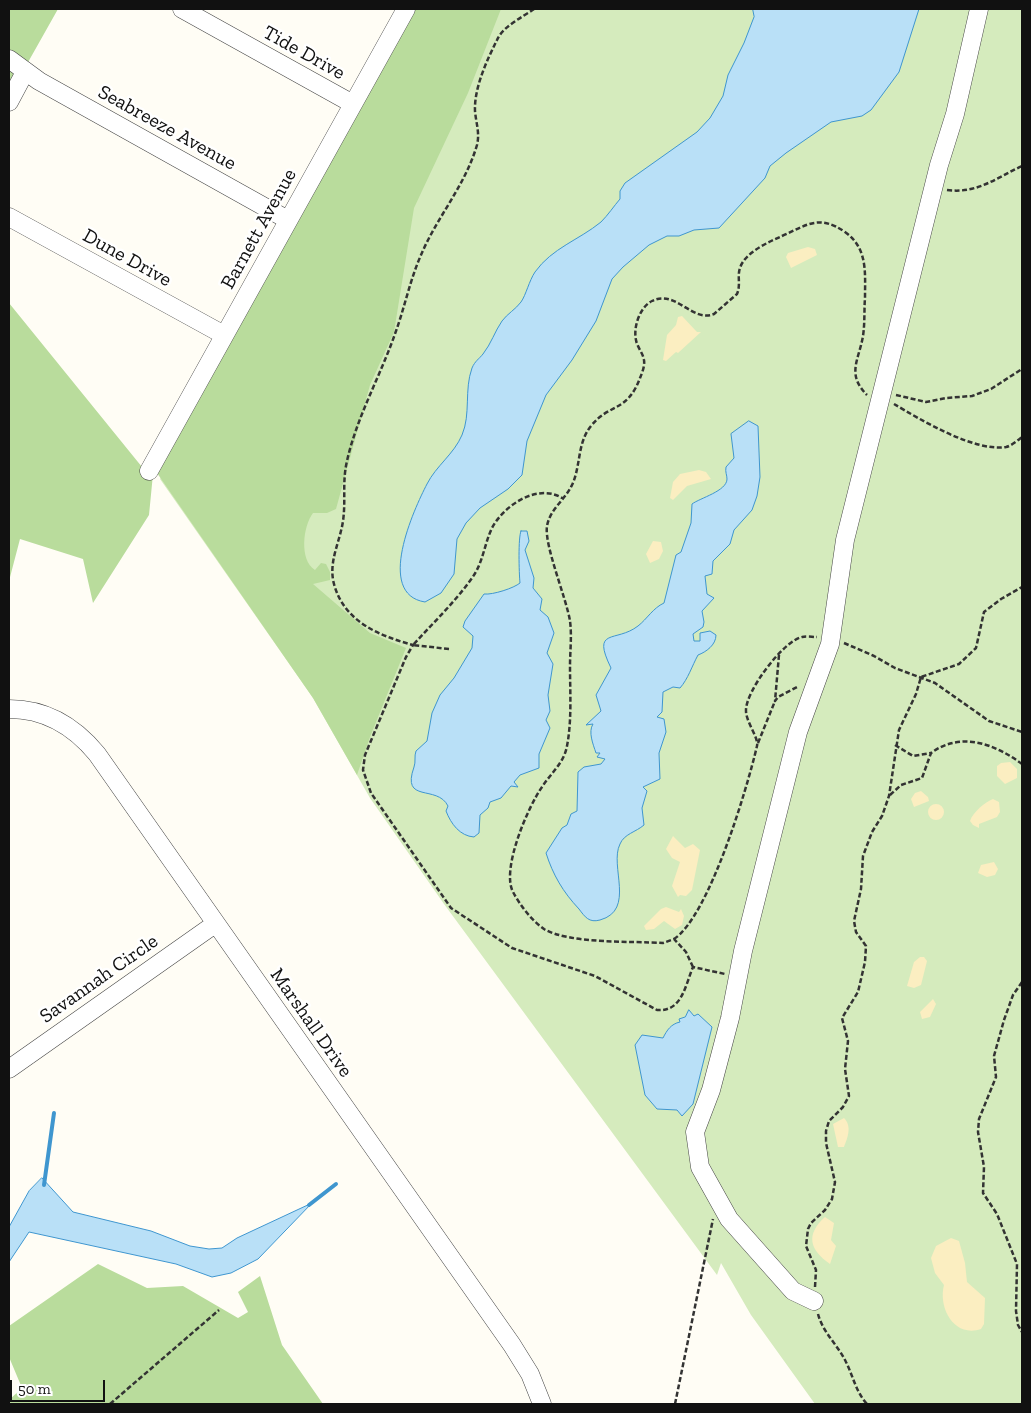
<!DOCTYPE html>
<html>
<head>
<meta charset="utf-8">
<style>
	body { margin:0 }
	#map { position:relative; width:1031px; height:1413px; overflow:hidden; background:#fffdf5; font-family:"Zilla Slab",serif }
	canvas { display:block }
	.frame { position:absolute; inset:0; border:10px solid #111; pointer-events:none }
	.scale { position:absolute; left:10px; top:1380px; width:95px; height:22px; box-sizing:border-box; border:2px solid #111; border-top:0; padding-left:6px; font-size:15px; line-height:18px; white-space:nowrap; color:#111; -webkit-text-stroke:4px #fff; paint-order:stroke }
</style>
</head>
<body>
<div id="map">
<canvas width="1031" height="1413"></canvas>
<div class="frame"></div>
<div class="scale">50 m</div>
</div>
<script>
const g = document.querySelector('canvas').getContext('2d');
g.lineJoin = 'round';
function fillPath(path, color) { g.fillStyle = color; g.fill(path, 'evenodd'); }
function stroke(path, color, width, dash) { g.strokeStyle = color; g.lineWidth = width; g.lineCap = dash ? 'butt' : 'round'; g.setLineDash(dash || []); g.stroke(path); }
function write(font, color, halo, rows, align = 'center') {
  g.font = font + ' "Zilla Slab",serif'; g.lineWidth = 5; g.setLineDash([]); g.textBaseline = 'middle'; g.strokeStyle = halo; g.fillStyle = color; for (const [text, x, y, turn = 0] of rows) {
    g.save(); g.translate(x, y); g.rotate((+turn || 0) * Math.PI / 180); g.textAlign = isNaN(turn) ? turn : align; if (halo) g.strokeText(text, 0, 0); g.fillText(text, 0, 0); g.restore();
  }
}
fillPath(new Path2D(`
	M422,9H1022V1404H815L751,1315L721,1263L717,1275L444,904L370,798L313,698L160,479Z`), '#d5ebbd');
fillPath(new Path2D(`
	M9,9H58L9,96Z
	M415,9H501L468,93L414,208L394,332L370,385L336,509L327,513H313C303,526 299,560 315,570L321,563L326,564L330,572V580L313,584L370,633L406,648L370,737L357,775L313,698L157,473Z
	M9,303L142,467L153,474L149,515L93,603L83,559L20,539L9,581Z
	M98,1264L147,1288L183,1286L238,1318L248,1312L238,1292L260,1276L282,1345L323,1404H9V1400L22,1388L9,1357V1326Z`), '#b9dc9c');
fillPath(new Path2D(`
	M808,247L815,249L817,255L791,268L786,257L788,253Z
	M682,316L697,332H701L678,353L676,352L666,361L663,360L667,335L676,325L678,317Z
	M699,470L706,472L711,479L687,486L673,500L670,498L673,482L680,474Z
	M653,541L661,542L663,551L659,559L650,563L646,554Z
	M1010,762L1017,769V778L1005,784L997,776V766L1001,763Z
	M921,791L928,797L929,801L914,807L911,799L915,793Z
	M993,799L999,802L1000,812L997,817L979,824V828L973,825L970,821C973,812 985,802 993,799Z
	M928 812a8 8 0 1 1 16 0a8 8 0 1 1-16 0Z
	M673,836L685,848L693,844L700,850L692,890L686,896L680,895L678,897L672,886L680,862L672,858L666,849Z
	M994,862L998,869L995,875L987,877L978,873L981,865Z
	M666,907L679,912L681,909L684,916L682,925L675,929L664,921L654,929L646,930L644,926L661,909Z
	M920,957H924L927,961L921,985L914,988L907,986L914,962Z
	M933,999L936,1004L930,1017L922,1019L920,1012Z
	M844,1118C852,1126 848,1137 844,1147H838L833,1124Z
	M825,1217L834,1223L831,1240L836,1246L830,1264C810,1250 805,1235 825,1217Z
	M951,1238L959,1241L965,1263L967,1282L985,1298L984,1324L981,1329C954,1338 938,1308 944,1285L935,1273L931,1258L936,1246Z`), '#fbeec1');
const water = new Path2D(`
	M753,9H919L899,72L871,110L862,116L831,122L786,153L770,166L765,178L719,228L694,230L679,236H667L649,245L623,267L612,279L596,321L572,360L546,395L527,441L522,475L508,489L480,508L466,523L457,539L454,574L441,593L425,602C375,594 414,509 427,484C436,466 454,454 462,435C471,414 464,390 472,368C475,361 479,359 483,354C491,344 495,331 502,321C507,314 516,309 521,302C526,295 529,281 535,272C552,248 579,240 601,222C608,215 614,206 620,199V191L625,183L697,132L710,118L723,96L728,75L744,43L754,17Z
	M749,421L758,426L760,477L757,496L752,510L734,530L730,544L713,561L712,574L705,576L707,594L714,598L702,611L704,622L703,627L693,634L694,641H700V633L710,631L716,635C716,645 706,652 698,655C692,666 688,679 680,688L673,687L663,692L662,712L657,717L664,719L666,732L659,753L660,779L643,787L647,791L642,808L644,825C636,832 624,834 620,844C609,866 636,910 600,920C589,923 585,917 579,909C563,892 553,875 546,853L562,828L567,825L571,814L577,811L578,772L584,767L601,764L605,759L597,757L600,753H596C593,744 588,732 593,724L586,725L601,711L596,695L611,668C591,627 616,643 638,626C647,619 653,608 664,603L676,555L681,552L691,523L692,504C700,498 727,491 727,479C727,475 725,472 726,467L734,458L731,434Z
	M521,531H527L529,541L525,550L534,578L533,588L542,599L540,610L548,617L554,633L547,653L553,664L548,695L550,711L546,720L550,728L539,754V768L520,775L514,782L518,787L511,786L501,798L490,802L488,808L480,815L479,833L474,837C460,836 451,824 446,811L448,806C437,784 401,804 414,767C416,762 414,756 416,751L427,741L432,713L440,695L454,678L472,648L473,636L463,627L465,621L484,594C493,595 514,588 520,583C519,573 518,537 521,531Z
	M689,1010L694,1016L698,1014L712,1027L693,1104L682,1116L677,1110L657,1109L645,1095L635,1045L642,1035L663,1038C667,1030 671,1024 680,1022L679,1019L685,1017Z
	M42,1178L73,1212L151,1231L190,1246L209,1249L222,1248L237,1238L312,1203L258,1259L231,1273L212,1277L176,1264L29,1232L9,1262V1227L29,1191Z`);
fillPath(water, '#b9e0f7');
stroke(water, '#3f96cf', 1);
stroke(new Path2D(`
	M44,1185L54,1113
	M309,1205L336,1184`), '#3f96cf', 4);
const minor = new Path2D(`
	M182,9L353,104
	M9,59L39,81L288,220
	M9,102L25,72
	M9,217L224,335
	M149,471L406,9
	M9,709C45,709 74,726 97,754L512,1345L530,1374L542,1404
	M9,1069L215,924
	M814,1301L793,1291L729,1219L700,1167L695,1132L711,1090L730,1018L743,951L798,732L830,644L845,540L939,165L955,114L979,9`);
stroke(minor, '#444', 19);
stroke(new Path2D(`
	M534,9C523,17 503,26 497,40C487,60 474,88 475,111C476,123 480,133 477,145C465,186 437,217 421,255C410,280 405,306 396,331C381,375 357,416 347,461C342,482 346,501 343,521C340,542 328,562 334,584C344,622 380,636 413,645L406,657L365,755L363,770L371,793L451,908L512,948L595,976L657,1010C682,1012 685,986 693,967L725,974
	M947,190C977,194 996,178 1022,166
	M896,395L926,402L946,398L972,396L991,389L1022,369
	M894,404C921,420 974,452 1006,447C1011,446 1017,441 1022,437
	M844,643L874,656L895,668L935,683L989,721L1022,732
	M449,649L413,645C433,623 455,602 472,578C483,563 484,545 492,528C504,505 538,483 562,498
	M779,655L775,701L778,697L799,686
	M758,743L775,701
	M895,745L913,756L931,753
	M890,795L901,785L922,778L931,753C961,731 995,744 1022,764
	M674,939C709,916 747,789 757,746C759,738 746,722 746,711C745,692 783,641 802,637C806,636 812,637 817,637
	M693,967L686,952L674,939L663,943C632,941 569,944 544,929C531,920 520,905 513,892C501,869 528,807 542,787C551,773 564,763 567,746C572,720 570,692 570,666C570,651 572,636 570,621C566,597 544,545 547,526C550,509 565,500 572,485C581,466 577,443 591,426C609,403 627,413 640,378C642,373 645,366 644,360C643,353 637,347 636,340C633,327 640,307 652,301C676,289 692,323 714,314L737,294C741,285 737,276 740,268C745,252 769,242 782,236C807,225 819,214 845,232C868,248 865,273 865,298C864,310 865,323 863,336C859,360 846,374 867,395
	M1022,982L1013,995L1004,1020L994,1056L996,1077L979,1119L978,1132L984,1167L983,1193L997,1214L1017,1264L1016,1311L1018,1325L1022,1332
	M815,1287L816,1270L806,1246L808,1229L811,1223L825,1210L832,1199L835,1182L826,1143V1131L829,1121L843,1107L849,1096L845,1069L848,1041L842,1018L858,992L865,962L866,946L856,932L854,921L861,889L863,856L872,832L882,816L889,796L899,730L916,694L921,677L959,664L976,648L984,612L1001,599L1022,587
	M818,1314C823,1333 838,1345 846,1362C853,1376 856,1392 867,1404
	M110,1404L219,1310
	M675,1404L713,1219`), '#333', 2.5, [5, 2.5]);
stroke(minor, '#fff', 18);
write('20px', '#111', '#fff', [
	["Tide Drive",304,53,29],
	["Seabreeze Avenue",167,128,29],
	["Barnett Avenue",259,229,-61],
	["Dune Drive",127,258,29],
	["Savannah Circle",99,979,-35],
	["Marshall Drive",311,1023,55]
]);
</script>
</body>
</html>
